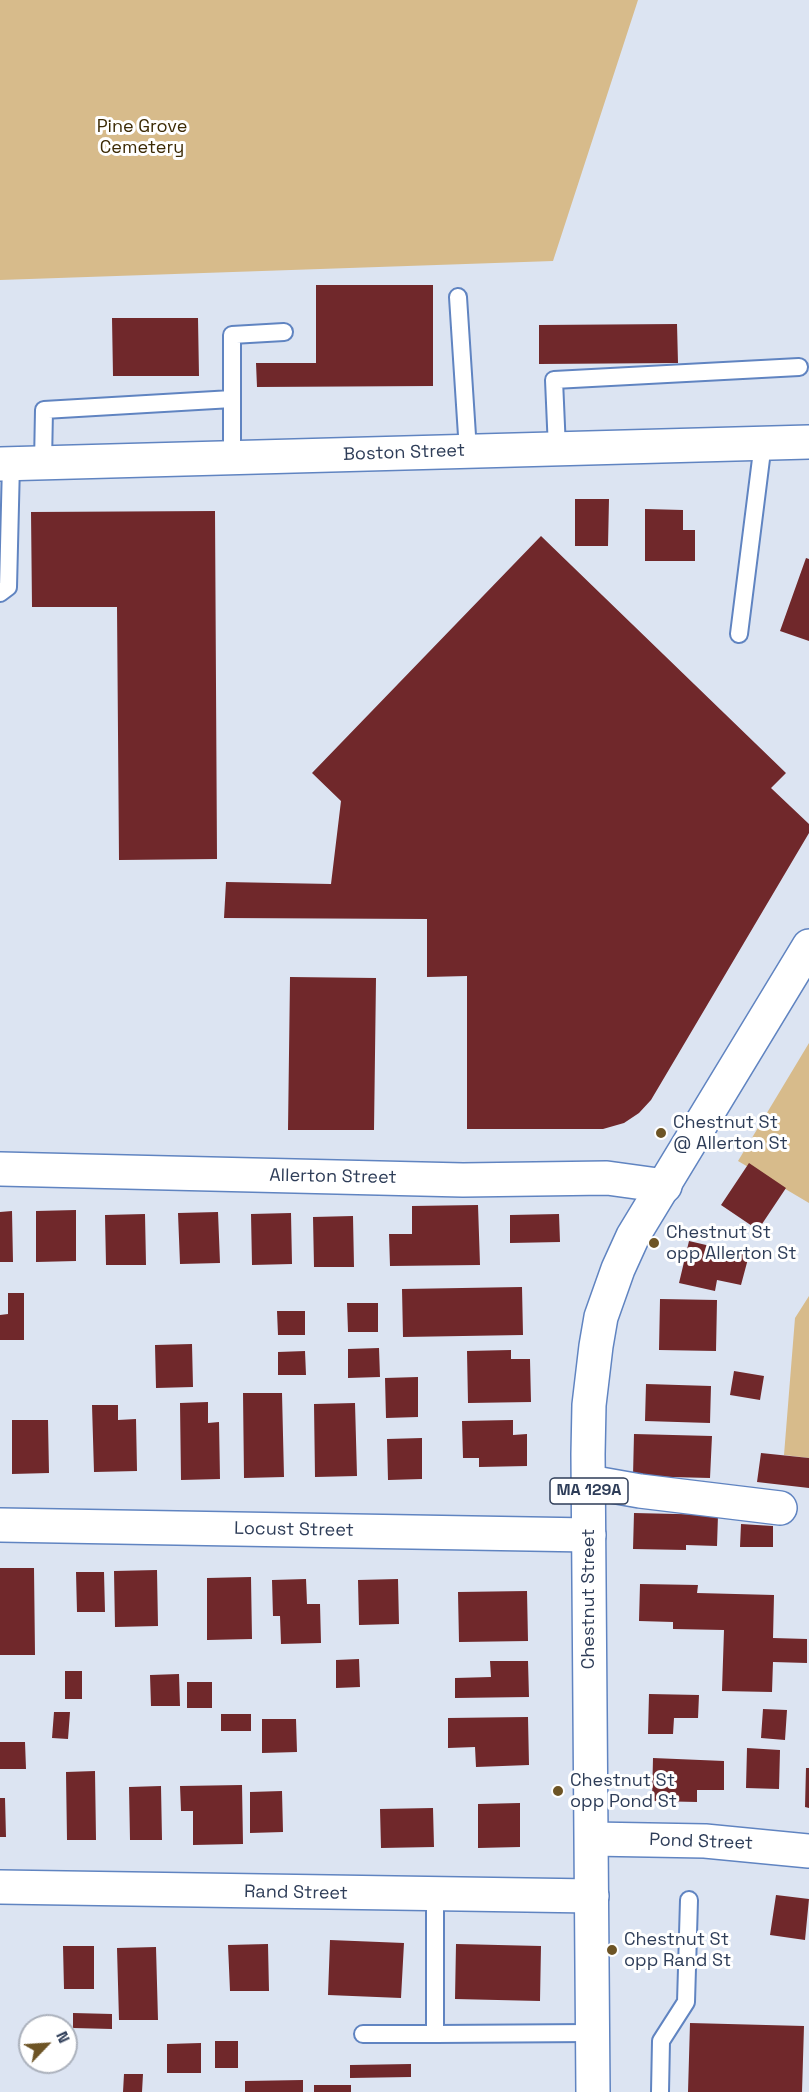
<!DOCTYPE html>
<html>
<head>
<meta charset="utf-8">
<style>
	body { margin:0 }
	#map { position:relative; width:809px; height:2092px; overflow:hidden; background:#dce4f2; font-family:"Space Grotesk",sans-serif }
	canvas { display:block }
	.north { position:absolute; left:18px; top:2014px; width:60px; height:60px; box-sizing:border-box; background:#fff; border:2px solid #abb1bc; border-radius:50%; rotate:65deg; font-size:16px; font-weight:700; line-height:24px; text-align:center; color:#2e3d58 }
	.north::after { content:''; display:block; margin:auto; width:21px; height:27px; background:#6d5425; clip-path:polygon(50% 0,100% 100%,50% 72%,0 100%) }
</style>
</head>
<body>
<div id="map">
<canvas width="809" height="2092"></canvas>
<div class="north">N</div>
</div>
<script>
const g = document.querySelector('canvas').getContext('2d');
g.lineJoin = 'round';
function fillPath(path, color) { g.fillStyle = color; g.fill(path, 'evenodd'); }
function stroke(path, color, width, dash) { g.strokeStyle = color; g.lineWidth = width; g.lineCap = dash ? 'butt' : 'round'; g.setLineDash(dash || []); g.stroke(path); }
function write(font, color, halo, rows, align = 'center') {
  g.font = font + ' "Space Grotesk",sans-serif'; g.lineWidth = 6; g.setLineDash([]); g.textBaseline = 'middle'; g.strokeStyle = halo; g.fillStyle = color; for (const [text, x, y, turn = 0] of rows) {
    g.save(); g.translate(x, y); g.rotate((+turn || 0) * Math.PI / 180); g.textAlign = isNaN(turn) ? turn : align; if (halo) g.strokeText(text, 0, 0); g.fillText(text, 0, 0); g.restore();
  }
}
fillPath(new Path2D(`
	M0,0H638L553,261L0,280Z
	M809,1043V1203L738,1161Z
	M809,1296V1458L784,1455L795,1318Z`), '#d7bb8b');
fillPath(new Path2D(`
	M316,285H433V386L257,387L256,363H316Z
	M112,318H198L199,376H113Z
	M677,324L678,363L539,364V325Z
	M575,499H609L608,546H575Z
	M645,509L683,510V530H695V561H645Z
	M215,511L217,859L119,860L117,607H32L31,512Z
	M541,536L786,773L771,788L809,824V833L651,1100L639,1113L624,1123L603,1129H467V976L427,977V919L224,918L226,882L331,884L341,801L312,773Z
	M806,558L809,559V641L780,631Z
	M290,977L376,978L374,1130H288Z
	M749,1163L786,1188L758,1230L721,1205Z
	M478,1205L480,1265L390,1266L389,1234H412V1206Z
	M76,1210V1261L36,1262V1211Z
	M12,1211L13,1262H0V1212Z
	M218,1212L220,1263L180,1264L178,1213Z
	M291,1213L292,1264L252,1265L251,1214Z
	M145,1214L146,1265H106L105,1215Z
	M559,1214L560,1242L510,1243V1215Z
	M353,1216L354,1267H314L313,1217Z
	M689,1241L749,1255L741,1285L717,1280L715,1291L679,1283Z
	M522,1287L523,1335L403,1337L402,1289Z
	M8,1293H24V1340H0V1315L8,1314Z
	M660,1299L717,1300L716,1351L659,1350Z
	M347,1303H378V1332H348Z
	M277,1311H305V1335H278Z
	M192,1344L193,1387L156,1388L155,1345Z
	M379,1348L380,1377L348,1378V1349Z
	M511,1350V1359H530L531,1402L468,1403L467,1351Z
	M305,1351L306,1375H278V1352Z
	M734,1371L764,1376L760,1400L730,1395Z
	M418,1377V1417L386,1418L385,1378Z
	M646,1384L711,1386L710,1423L645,1421Z
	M243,1393H282L284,1477L244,1478Z
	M208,1402V1423L219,1422L220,1479L181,1480L180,1403Z
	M355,1403L357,1476L315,1477L314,1404Z
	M92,1405H118V1420L136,1419L137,1471L94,1472Z
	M12,1420H48L49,1473L12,1474Z
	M513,1420V1435L527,1434V1466L479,1467V1458H463L462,1421Z
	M634,1434L712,1436L710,1478L633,1476Z
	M422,1438V1479L388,1480L387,1439Z
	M761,1453L809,1458V1488L757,1482Z
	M634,1513L718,1515L717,1546L686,1545V1550L633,1549Z
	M741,1524L773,1526V1547H740Z
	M0,1568H34L35,1655H0Z
	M157,1570L158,1626L115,1627L114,1571Z
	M76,1572H104L105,1612H77Z
	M251,1577L252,1639L207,1640V1578Z
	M306,1579L307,1604H320L321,1643L281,1644L280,1616H273L272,1580Z
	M398,1579L399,1624L359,1625L358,1580Z
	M640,1584L698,1585L697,1593L774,1595L773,1638L807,1639V1663L773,1662L772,1692L722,1691L724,1630L673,1629V1622L639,1621Z
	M527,1591L528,1641L459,1642L458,1592Z
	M359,1659L360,1687L336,1688V1660Z
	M490,1661H528L529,1697L455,1698V1678L491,1677Z
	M65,1671H82V1699H65Z
	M179,1674L180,1706H151L150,1675Z
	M187,1682H212V1708H187Z
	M649,1694L699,1695L698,1718H674L673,1734H648Z
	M763,1709L787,1710L785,1740L761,1738Z
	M54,1712H70L68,1739L52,1738Z
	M221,1714H251V1731H221Z
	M528,1717L529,1765L476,1767L475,1747L448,1748V1718Z
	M262,1719H296L297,1752L262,1753Z
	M0,1742H25L26,1769H0Z
	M747,1748L780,1750L779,1789L746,1788Z
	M653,1758L724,1761V1790H697V1802L652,1801Z
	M806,1768H809V1808L805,1807Z
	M95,1771L96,1840H67L66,1772Z
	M242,1785L243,1844L193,1845V1811H181L180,1786Z
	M161,1786L162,1840H130L129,1787Z
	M282,1791L283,1832L250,1833V1792Z
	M0,1798H5L6,1837H0Z
	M520,1803V1847L478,1848V1804Z
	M433,1808L434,1847L381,1848L380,1809Z
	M776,1895L809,1899L805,1940L770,1935Z
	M330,1940L404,1943L401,1998L328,1995Z
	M268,1944L269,1991H230L228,1945Z
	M456,1944L541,1946L540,2001L455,1999Z
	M63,1946H94V1989H64Z
	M156,1947L158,2020H119L117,1948Z
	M73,2013L112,2014V2029L73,2028Z
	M690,2023L804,2026L802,2092H688Z
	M215,2041H238V2068H215Z
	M201,2043V2073H167V2044Z
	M411,2064V2077L350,2078V2065Z
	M124,2074H143L142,2092H123Z
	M303,2080V2092H245V2081Z
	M314,2085H351V2092H314Z`), '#70282b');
const lane = new Path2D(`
	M458,297L468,451
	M557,449L554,380L799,367
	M232,458V335L284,332
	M43,463L44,410L232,399
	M0,593L8,587L11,464
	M739,634L763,443
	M435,1895V2034L592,2033
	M363,2034H435
	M660,2092L661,2041L686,2002L689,1900`);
const street = new Path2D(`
	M0,1169L463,1180L607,1178L665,1186
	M589,1482L640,1491L780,1508
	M0,1525L589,1535
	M592,1839L705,1841L809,1851
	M0,1887L592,1896`);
const secondary = new Path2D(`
	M0,464L809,442`);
const primary = new Path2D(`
	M593,2092L588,1454L589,1405L596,1346L601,1317L618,1269L633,1236L809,946`);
stroke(lane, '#6084c1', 20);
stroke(street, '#6084c1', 36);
stroke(secondary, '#6084c1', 36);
stroke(primary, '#6084c1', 36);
stroke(lane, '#fff', 16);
stroke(street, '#fff', 33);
stroke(secondary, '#fff', 33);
stroke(primary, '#fff', 33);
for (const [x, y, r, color] of [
	[661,1133,6,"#6d5425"],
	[654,1243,6,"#6d5425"],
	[558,1791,6,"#6d5425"],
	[612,1950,6,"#6d5425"]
]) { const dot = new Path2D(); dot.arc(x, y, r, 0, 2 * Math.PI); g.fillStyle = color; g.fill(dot); stroke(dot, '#fff', 2); }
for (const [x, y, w] of [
	[589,1491,78]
]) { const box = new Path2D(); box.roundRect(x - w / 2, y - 13, w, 26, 4.5); g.fillStyle = '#fff'; g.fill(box); stroke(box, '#2e3d58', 1.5); }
write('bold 16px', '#2e3d58', null, [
	["MA 129A",589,1491]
]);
write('18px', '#3c2a04', '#fff', [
	["Pine Grove",142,127],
	["Cemetery",142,148]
]);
write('18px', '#2e3d58', '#fff', [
	["Boston Street",404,453,-2],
	["Allerton Street",333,1177,1],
	["Locust Street",294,1530,1],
	["Chestnut Street",589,1599,-90],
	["Pond Street",701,1842,2],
	["Rand Street",296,1893,1]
]);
write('18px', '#2e3d58', '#fff', [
	["Chestnut St",673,1123],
	["@ Allerton St",673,1144],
	["Chestnut St",666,1233],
	["opp Allerton St",666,1254],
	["Chestnut St",570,1781],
	["opp Pond St",570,1802],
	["Chestnut St",624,1940],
	["opp Rand St",624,1961]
], 'left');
</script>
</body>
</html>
